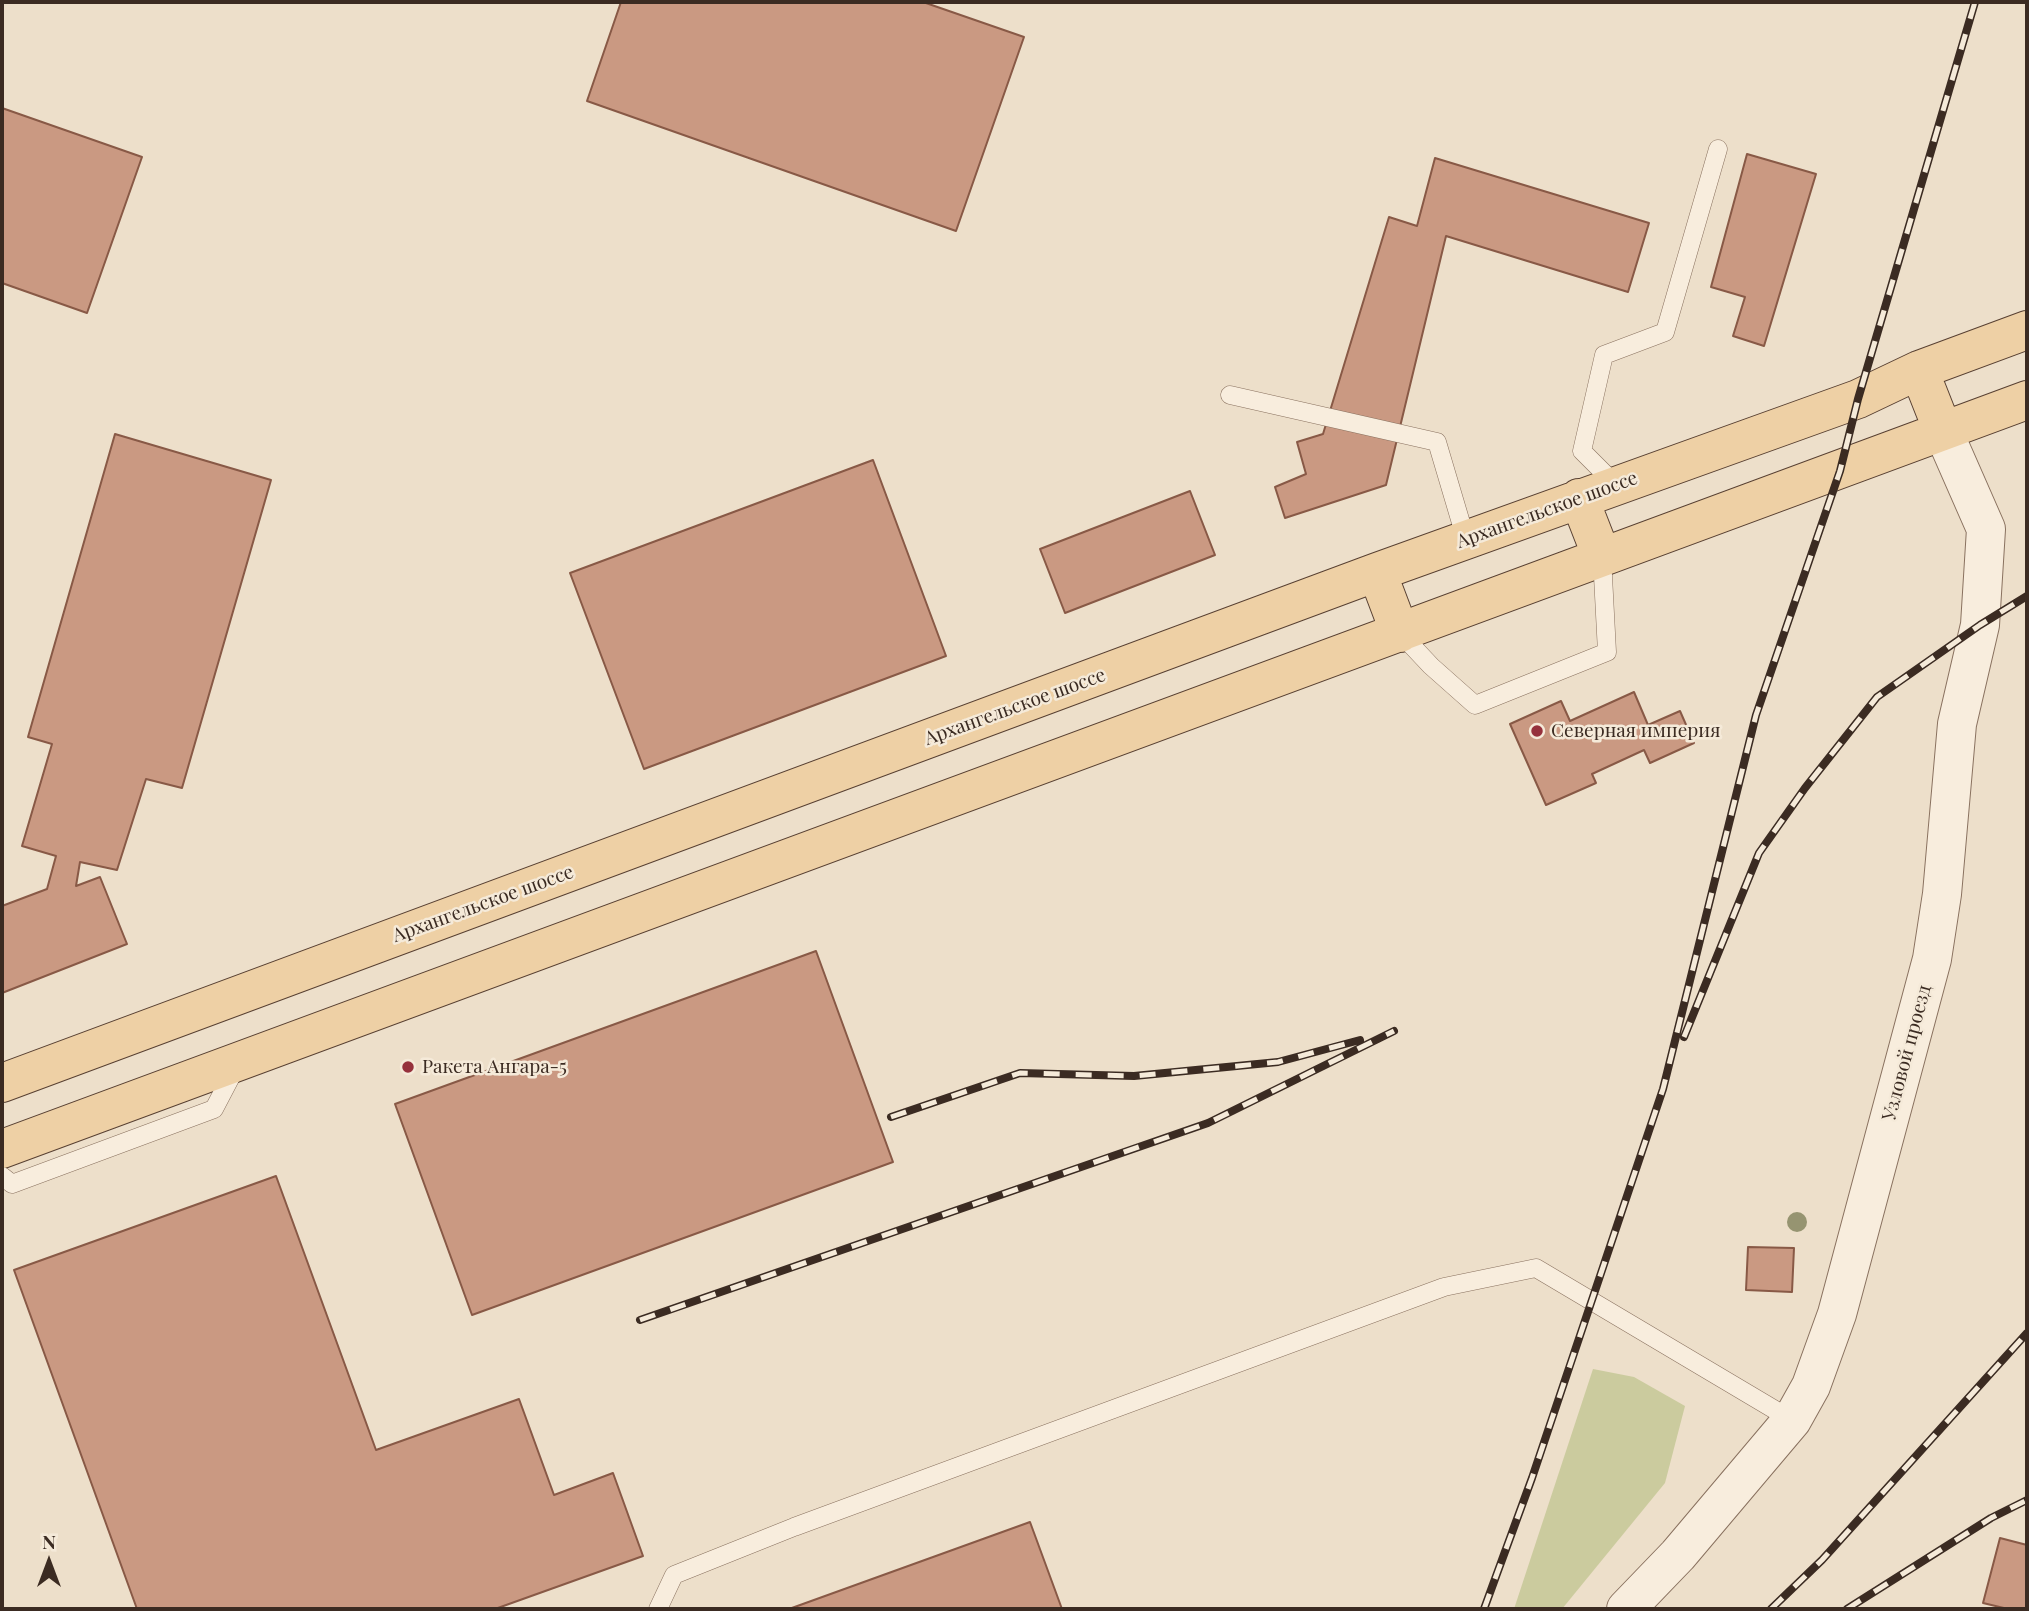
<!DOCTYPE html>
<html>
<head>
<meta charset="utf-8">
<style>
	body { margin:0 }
	#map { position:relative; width:2029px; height:1611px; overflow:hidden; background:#eddfca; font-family:"Playfair Display",serif }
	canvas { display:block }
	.frame { position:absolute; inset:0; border:4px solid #3b2b22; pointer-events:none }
	.north { position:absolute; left:14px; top:1527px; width:70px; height:70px; -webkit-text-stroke:5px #f5ead9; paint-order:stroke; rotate:0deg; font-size:19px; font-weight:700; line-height:28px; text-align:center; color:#3b2b22 }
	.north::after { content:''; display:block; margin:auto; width:24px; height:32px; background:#3b2b22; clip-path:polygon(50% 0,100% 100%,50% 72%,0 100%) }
</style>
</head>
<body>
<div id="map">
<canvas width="2029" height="1611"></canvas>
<div class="frame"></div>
<div class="north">N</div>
</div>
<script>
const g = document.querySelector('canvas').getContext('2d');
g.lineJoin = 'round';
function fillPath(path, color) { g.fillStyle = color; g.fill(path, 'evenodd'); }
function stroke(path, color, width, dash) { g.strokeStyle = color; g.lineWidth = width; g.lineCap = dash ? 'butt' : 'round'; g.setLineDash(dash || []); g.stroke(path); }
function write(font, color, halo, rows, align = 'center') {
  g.font = font + ' "Playfair Display",serif'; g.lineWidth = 5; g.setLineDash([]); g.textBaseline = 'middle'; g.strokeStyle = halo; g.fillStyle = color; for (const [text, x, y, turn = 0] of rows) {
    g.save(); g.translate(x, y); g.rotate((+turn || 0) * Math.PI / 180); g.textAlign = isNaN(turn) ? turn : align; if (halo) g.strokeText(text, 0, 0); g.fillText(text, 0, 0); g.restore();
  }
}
fillPath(new Path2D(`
	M1593,1369L1634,1377L1685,1406L1665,1483L1562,1609H1514Z`), '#cbcb9e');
const building = new Path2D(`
	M621,2H923L1024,37L956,231L587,101Z
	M2,108L142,157L87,313L2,283Z
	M1747,154L1816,174L1764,346L1733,336L1745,297L1711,287Z
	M1435,158L1649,223L1628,292L1446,236L1386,485L1285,518L1275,487L1306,474L1297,442L1323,434L1389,217L1417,226Z
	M115,434L271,480L182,788L146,779L117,870L80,862L76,886L100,877L127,944L2,993V906L47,889L56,856L22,846L52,744L28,737Z
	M873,460L946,656L644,769L570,573Z
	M1190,491L1215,555L1065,613L1040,549Z
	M1634,692L1648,725L1680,711L1694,743L1650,763L1644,750L1592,774L1596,783L1546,805L1510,724L1561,701L1570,721Z
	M816,951L893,1162L472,1315L395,1104Z
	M276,1176L376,1450L519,1399L554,1495L613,1473L643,1556L495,1609H137L14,1270Z
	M1748,1247L1794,1248L1792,1292L1746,1290Z
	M1030,1522L1062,1609H789Z
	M2000,1538L2027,1545V1609H2008L1983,1603Z`);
fillPath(building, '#ca9982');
stroke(building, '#885946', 2);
const service = new Path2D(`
	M1230,395L1437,442L1464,533
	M1616,485L1582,451L1604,355L1665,332L1718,149
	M1400,633L1431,666L1475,705L1607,652L1602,557
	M2,1176L12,1184L214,1109L236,1067
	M658,1609L674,1575L794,1527L1444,1287L1536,1268L1792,1420`);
const tertiary = new Path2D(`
	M1626,1609L1678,1555L1792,1420L1811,1386L1837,1314L1932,959L1942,894L1957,724L1980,625L1986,529L1943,431`);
const primary = new Path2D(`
	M1919,370L1943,431
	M1579,498L1602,557
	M1377,572L1400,633
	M2,1083L1377,572L1858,399L1919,370L2027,330
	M2,1149L2027,400`);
stroke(service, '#89715f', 19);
stroke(tertiary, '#89715f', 40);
stroke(primary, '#584032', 40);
stroke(service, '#f8eddd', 18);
stroke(tertiary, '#f8eddd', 38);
stroke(primary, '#eed0a5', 38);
const rail = new Path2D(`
	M1684,1037L1759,853L1805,788L1877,697L1980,625L2027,596
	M891,1117L1020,1073L1134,1076L1278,1062L1360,1040
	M640,1320L1208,1123L1394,1031
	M1484,1609L1532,1478L1663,1089L1756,715L1840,471L1858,399L1975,2
	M1771,1609L1822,1560L2027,1333
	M1847,1609L1991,1518L2027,1500`);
stroke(rail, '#3b2b22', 8);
stroke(rail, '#f5ead9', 5, [16]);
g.fillStyle = '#969471';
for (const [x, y] of [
	[1797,1222]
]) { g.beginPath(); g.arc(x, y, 10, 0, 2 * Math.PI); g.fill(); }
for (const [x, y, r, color] of [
	[1537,731,7,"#96313c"],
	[408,1067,7,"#96313c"]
]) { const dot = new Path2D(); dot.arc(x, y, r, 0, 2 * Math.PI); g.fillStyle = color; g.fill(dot); stroke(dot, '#f5ead9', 2.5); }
write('19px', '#3b2b22', '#f5ead9', [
	["Архангельское шоссе",1547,510,-20],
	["Архангельское шоссе",1015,707,-20],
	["Архангельское шоссе",483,904,-20],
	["Узловой проезд",1907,1053,-75]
]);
write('19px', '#3b2b22', '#f5ead9', [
	["Северная империя",1551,731],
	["Ракета Ангара-5",422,1067]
], 'left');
</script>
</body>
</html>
